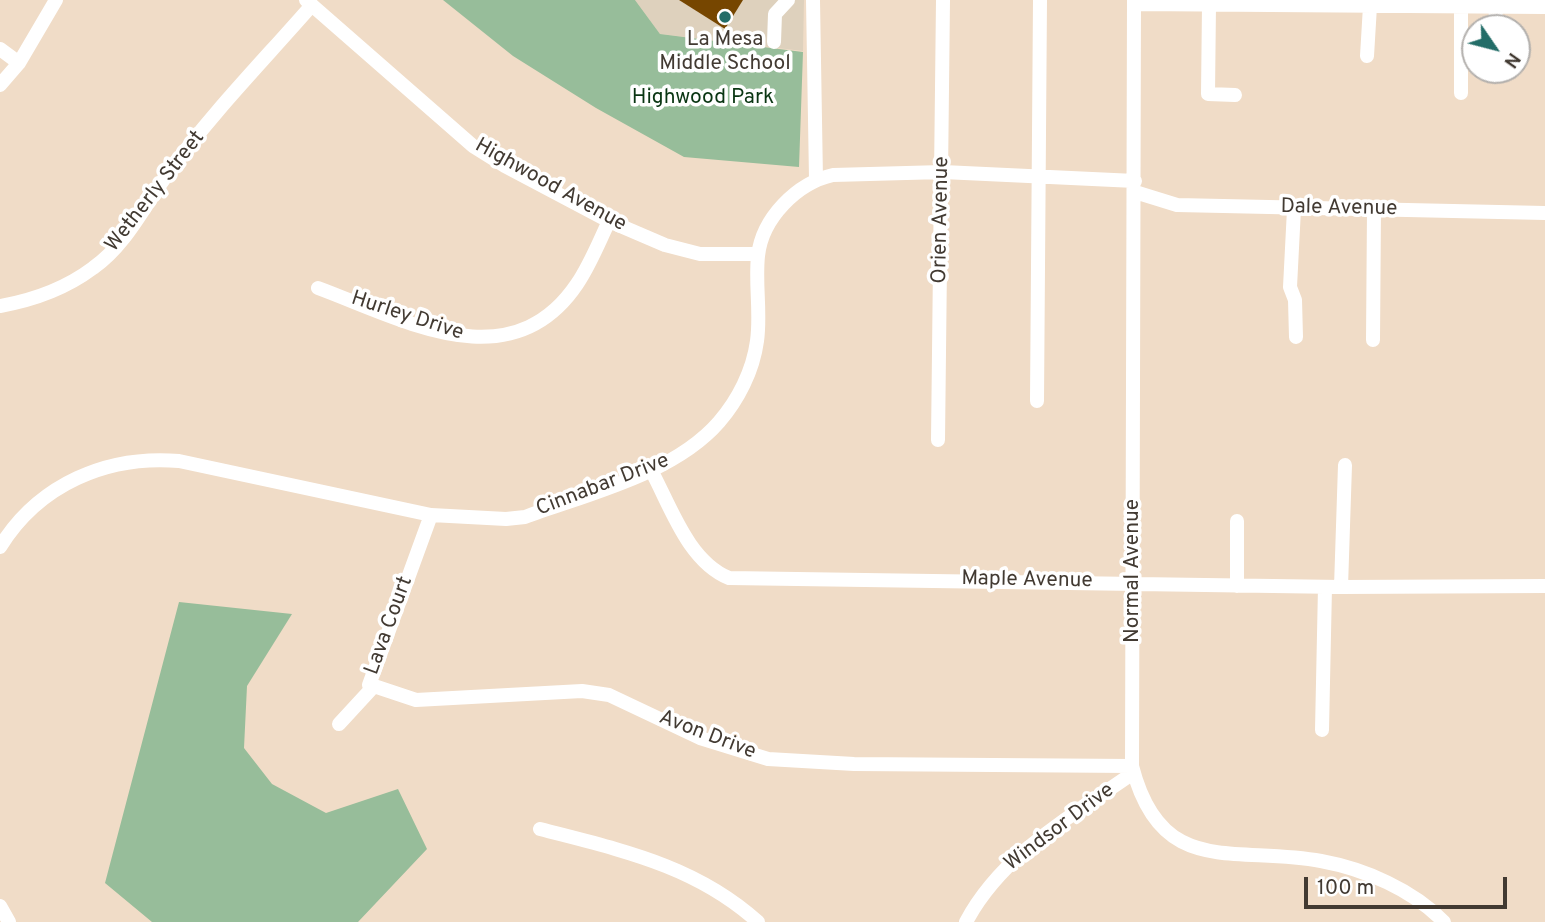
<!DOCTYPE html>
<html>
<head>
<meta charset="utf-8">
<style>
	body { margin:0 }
	#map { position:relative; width:1545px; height:922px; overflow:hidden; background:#f0dcc7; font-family:Overpass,sans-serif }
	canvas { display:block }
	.north { position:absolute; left:1461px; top:14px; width:70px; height:70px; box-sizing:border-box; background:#fff; border:2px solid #b3b0ad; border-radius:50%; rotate:125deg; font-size:19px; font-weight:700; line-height:28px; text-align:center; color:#423a32 }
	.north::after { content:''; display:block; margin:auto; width:24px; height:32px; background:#236d68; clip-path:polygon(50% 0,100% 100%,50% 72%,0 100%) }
	.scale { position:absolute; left:1304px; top:877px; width:203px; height:32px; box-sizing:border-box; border:4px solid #423a32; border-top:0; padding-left:9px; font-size:21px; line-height:24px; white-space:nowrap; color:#423a32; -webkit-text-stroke:5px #fff; paint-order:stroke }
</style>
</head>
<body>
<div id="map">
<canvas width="1545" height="922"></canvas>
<div class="north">N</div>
<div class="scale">100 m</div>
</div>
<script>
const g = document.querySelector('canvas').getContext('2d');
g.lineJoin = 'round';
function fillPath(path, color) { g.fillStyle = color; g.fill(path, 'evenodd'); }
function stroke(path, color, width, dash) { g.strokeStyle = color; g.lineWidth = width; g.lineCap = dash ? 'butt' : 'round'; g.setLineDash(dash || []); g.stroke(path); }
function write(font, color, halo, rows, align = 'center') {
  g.font = font + ' Overpass,sans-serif'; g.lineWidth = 7; g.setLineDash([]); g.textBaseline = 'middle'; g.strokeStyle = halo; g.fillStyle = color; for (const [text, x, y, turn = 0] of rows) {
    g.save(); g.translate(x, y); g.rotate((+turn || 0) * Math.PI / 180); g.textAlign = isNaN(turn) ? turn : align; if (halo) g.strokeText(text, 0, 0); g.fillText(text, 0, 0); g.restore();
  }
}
fillPath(new Path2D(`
	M635,0H804L803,51L660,34Z`), '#ded1bd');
fillPath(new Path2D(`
	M443,0H635L660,34L803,52L799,167L684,157L596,108L513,56Z
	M179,602L292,614L247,686L244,748L272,784L326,813L398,789L427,849L358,922H152L105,883Z`), '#97bd9a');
fillPath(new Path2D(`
	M679,0H743L725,29Z`), '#764600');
stroke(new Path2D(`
	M306,0L473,146L505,166L609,221L665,245L700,254H758
	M813,0L816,179
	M1134,0L1132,766C1161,879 1234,845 1321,861C1365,869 1413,890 1444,922
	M1134,4L1545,7
	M1209,5L1208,94L1235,95
	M1461,6V93
	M1495,28L1496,6
	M774,42L775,14L788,0
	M0,49L19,63
	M1367,56L1370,6
	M1495,74V70
	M0,85L19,63L56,0
	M1135,192L1177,205L1545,213
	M1294,209L1290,287L1295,300L1296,337
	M318,288C402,319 511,382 577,284C590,265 599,242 609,221
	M0,306C34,300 65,289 93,268C127,244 145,204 169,172C212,113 264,60 312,5
	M1373,340L1374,210
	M1037,401L1040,0
	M938,440L943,0
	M651,470C671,507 688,561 729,578L1341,587L1545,586
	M1237,521V586
	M0,547C39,484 107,455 179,461L431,515L506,519L525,517C587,494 674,474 719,422C738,400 753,371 757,341C761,313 755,284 758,256C762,218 797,183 833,175L943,172L1135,181
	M1341,587L1345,465
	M374,686L416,700L582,691L609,695L700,738L768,759L854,764L1132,766
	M374,686L369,685L431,515
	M339,724L374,686
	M1322,730L1325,587
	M540,829C620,850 695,865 758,922
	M0,906L9,922
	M966,922C1002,854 1072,816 1133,773`), '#fff', 14);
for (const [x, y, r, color] of [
	[725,17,7,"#236d68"]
]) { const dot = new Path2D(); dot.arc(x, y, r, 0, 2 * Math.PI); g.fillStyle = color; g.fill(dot); stroke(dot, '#fff', 2.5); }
write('21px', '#423a32', '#fff', [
	["La Mesa",725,41],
	["Middle School",725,65]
]);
write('21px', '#0a3613', '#fff', [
	["Highwood Park",703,99]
]);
write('21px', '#423a32', '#fff', [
	["Highwood Avenue",550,186,29],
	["Wetherly Street",156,192,-52],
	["Dale Avenue",1339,209,1],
	["Orien Avenue",942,220,-89],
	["Hurley Drive",407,317,18],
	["Cinnabar Drive",603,486,-21],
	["Normal Avenue",1134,571,-90],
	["Maple Avenue",1027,581,1],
	["Lava Court",390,626,-70],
	["Avon Drive",707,736,21],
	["Windsor Drive",1060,828,-37]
]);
</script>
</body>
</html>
